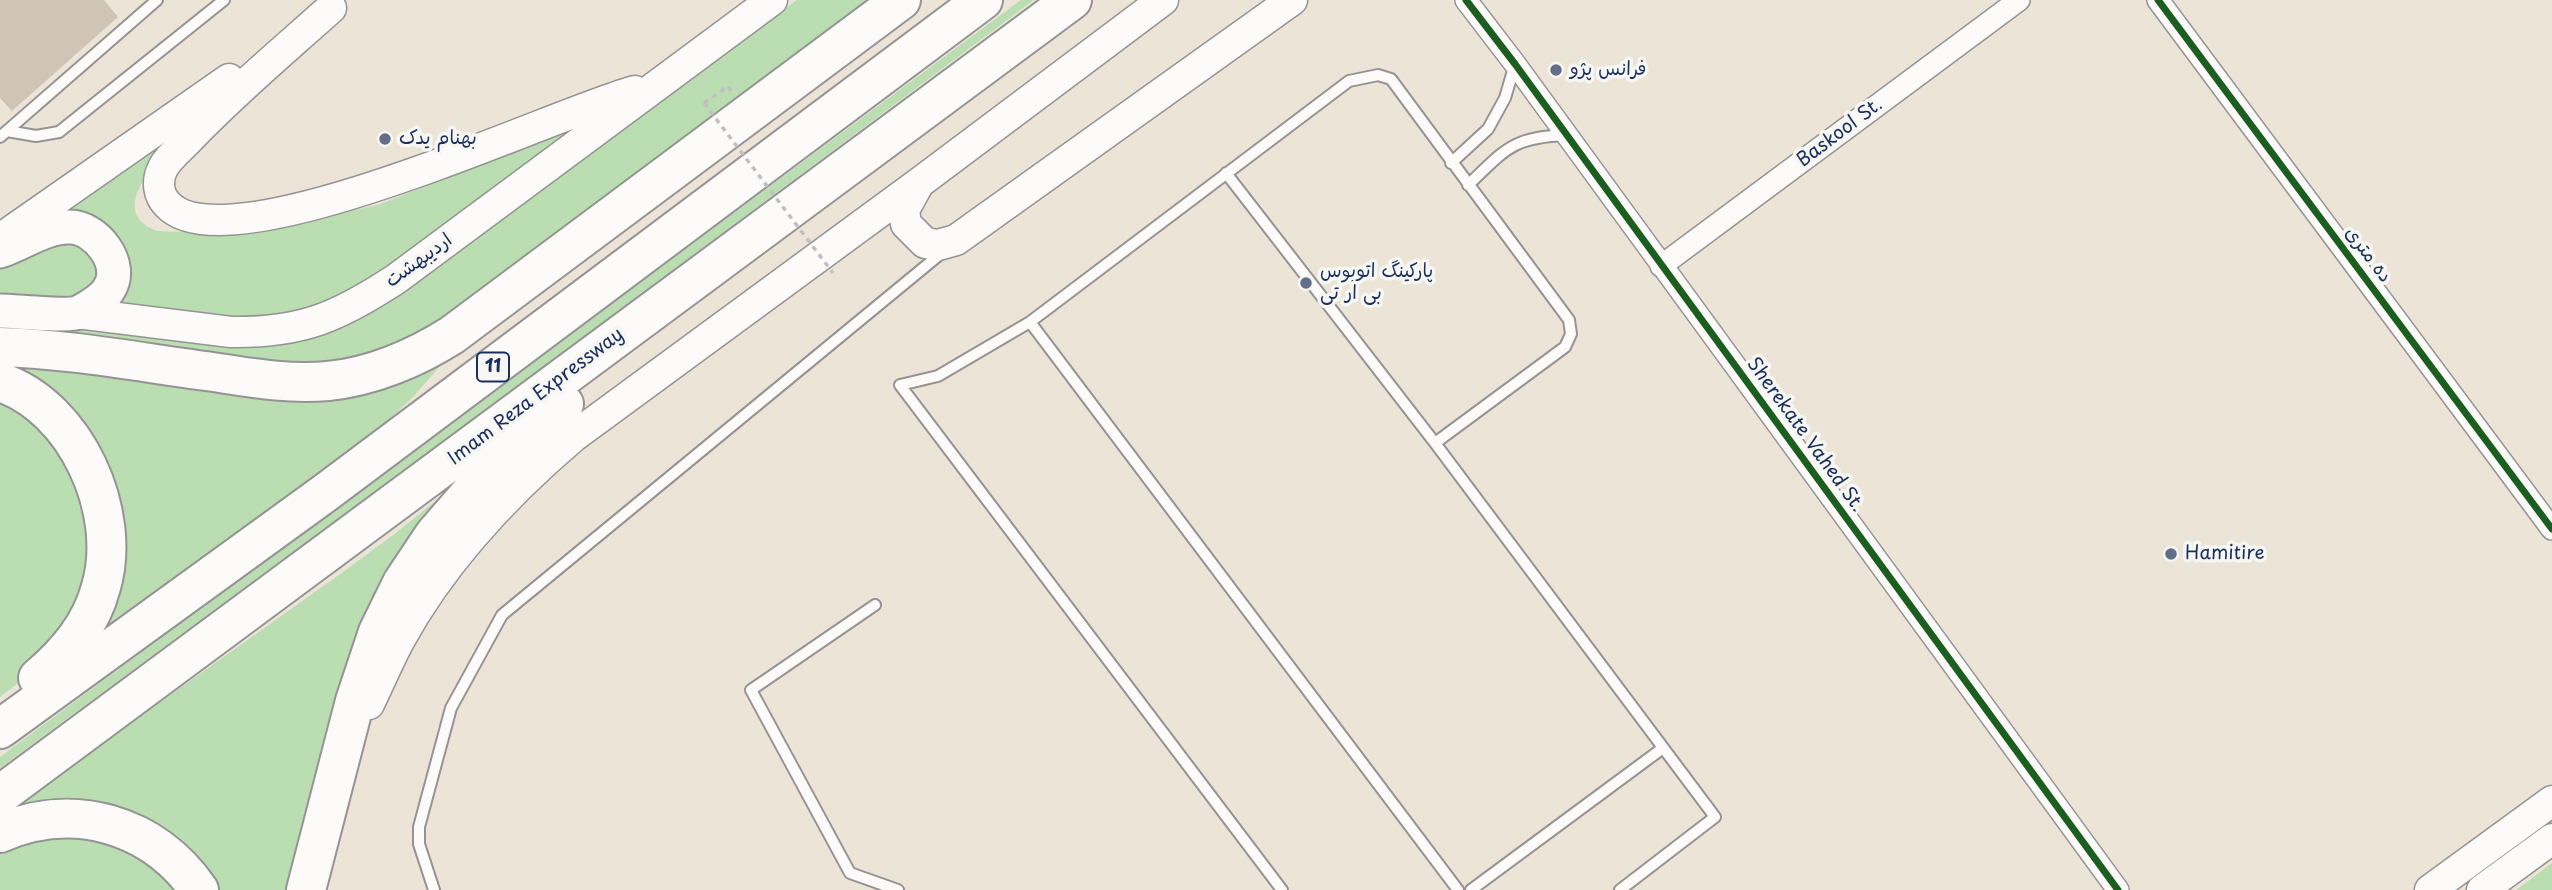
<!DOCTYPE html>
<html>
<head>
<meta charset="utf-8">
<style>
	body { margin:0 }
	canvas { display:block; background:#ece4d7 }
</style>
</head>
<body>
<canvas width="2552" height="890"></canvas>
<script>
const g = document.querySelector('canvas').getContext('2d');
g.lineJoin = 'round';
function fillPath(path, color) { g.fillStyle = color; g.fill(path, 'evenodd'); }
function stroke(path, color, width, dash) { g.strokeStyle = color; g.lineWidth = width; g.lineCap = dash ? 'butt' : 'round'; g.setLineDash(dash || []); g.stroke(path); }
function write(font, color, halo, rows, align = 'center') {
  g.font = font + ' "Playpen Sans","Playpen Sans Arabic",sans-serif'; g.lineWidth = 7; g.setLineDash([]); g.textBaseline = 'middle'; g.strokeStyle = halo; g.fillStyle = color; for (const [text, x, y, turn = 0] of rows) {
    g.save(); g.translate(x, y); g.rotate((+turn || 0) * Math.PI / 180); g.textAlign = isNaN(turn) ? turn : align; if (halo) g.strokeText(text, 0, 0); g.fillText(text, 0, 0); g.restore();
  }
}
fillPath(new Path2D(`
	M797,0H881L424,336L329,369L0,339V321L57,323L214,343L413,283Z
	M1021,0H1034L546,365L0,768V757Z
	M241,79C225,95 209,110 193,125C171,147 99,209 157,231L217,233L249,232L378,205L585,123L399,261L316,310L258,321L110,304L121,293L65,212L87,186Z
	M49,239L94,249L99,282L75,296L0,297V264Z
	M0,356L155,374L448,357L413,397L379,429L76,661L115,546Z
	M0,393L66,443L97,563L46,662L0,697Z
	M445,493L359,635L344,673L326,729L291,890H209L188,863L0,816L343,572L397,532Z
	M117,836L188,890H0V842L5,840Z
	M2552,863V890H2516Z`), '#badeb2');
fillPath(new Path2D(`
	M0,0H104L118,17L12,111L0,98Z`), '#d0c4b7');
const lane = new Path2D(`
	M7,131L36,136L59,132L224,0
	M0,137L157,0
	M1451,163L1488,129L1505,98L1515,64
	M1226,173L1435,443L1715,817L1620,890
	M1468,185C1506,149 1512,137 1567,135
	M1030,322L1458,890
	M875,605L751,690L850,873L898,890
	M434,890L419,844V827L451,708L502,615L944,251
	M1282,890L900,385L938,376L1030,322L1349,81L1378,75L1391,79L1569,320L1571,334L1565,347L1435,443
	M1471,890L1663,748`);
const street = new Path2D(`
	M1466,0L1515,64L2118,890
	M2158,0L2552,529
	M1661,266L2019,0`);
const secondary = new Path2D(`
	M331,8C283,51 234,92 190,138C182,147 167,158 162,170C157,181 158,195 167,204C226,270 556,112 635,91
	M919,183L904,210L906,224L925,243L938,245L956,240L1292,0
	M0,239L229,79
	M77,313L231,332C302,333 338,317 396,279L772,0
	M369,704C379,683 388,662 399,641C442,562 506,494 573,437L919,183L1163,0
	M2430,890L2552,801
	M2482,890L2552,839`);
const primary = new Path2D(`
	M0,251C23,243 47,226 70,227C96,227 125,264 109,289C104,298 89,307 80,312C69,317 16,311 0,311`);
const highway = new Path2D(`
	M0,347C69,349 138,362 206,371C247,377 287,385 328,381C371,377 416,358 452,335L901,0
	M0,382C76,407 123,512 101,587C91,625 67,653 38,678
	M0,729L325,493L983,0
	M0,795L1072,0
	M0,833C74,801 153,824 199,890
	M306,890L355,701L378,632L402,583L434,535L493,467L564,404`);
stroke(lane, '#959394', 14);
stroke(street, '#959394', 24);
stroke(secondary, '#959394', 33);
stroke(primary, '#959394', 37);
stroke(highway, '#959394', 42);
stroke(new Path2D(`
	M704,103L728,86L732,93`), '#c0c0c3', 3.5, [5, 5]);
stroke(lane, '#fcfbf9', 10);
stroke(street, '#fcfbf9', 21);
stroke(secondary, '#fcfbf9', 30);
stroke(primary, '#fcfbf9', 33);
stroke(highway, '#fcfbf9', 38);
stroke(new Path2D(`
	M704,103L833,273`), '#c0c0c3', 3.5, [5, 5]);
stroke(new Path2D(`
	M1466,0L1515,64L2118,890
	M2158,0L2552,529`), '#1b5e20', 7);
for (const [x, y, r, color] of [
	[1556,70,7,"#646e88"],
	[385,139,7,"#646e88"],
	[1306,283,7,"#646e88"],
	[2171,554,7,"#646e88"]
]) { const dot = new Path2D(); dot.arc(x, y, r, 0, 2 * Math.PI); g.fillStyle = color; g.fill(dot); stroke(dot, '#f6f6f2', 2.5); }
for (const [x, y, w] of [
	[493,367,32]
]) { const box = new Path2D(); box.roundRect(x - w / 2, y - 14.5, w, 29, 5); g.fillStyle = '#f6f6f2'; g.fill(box); stroke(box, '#1b2f5e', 2); }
write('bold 18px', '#1b2f5e', null, [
	["11",493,367]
]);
write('19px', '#1b2f5e', '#f6f6f2', [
	["فرانس پژو",1570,70],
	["بهنام یدک",399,139],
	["پارکینگ اتوبوس",1320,272],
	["بی ار تی",1320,294],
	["Hamitire",2185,554]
], 'left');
write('19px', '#1b2f5e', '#f6f6f2', [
	["Baskool St.",1840,133,-37],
	["ده متری",2368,255,53],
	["اردیبهشت",419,261,-36],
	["Imam Reza Expressway",536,397,-37],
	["Sherekate Vahed St.",1805,435,54]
]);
</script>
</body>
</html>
